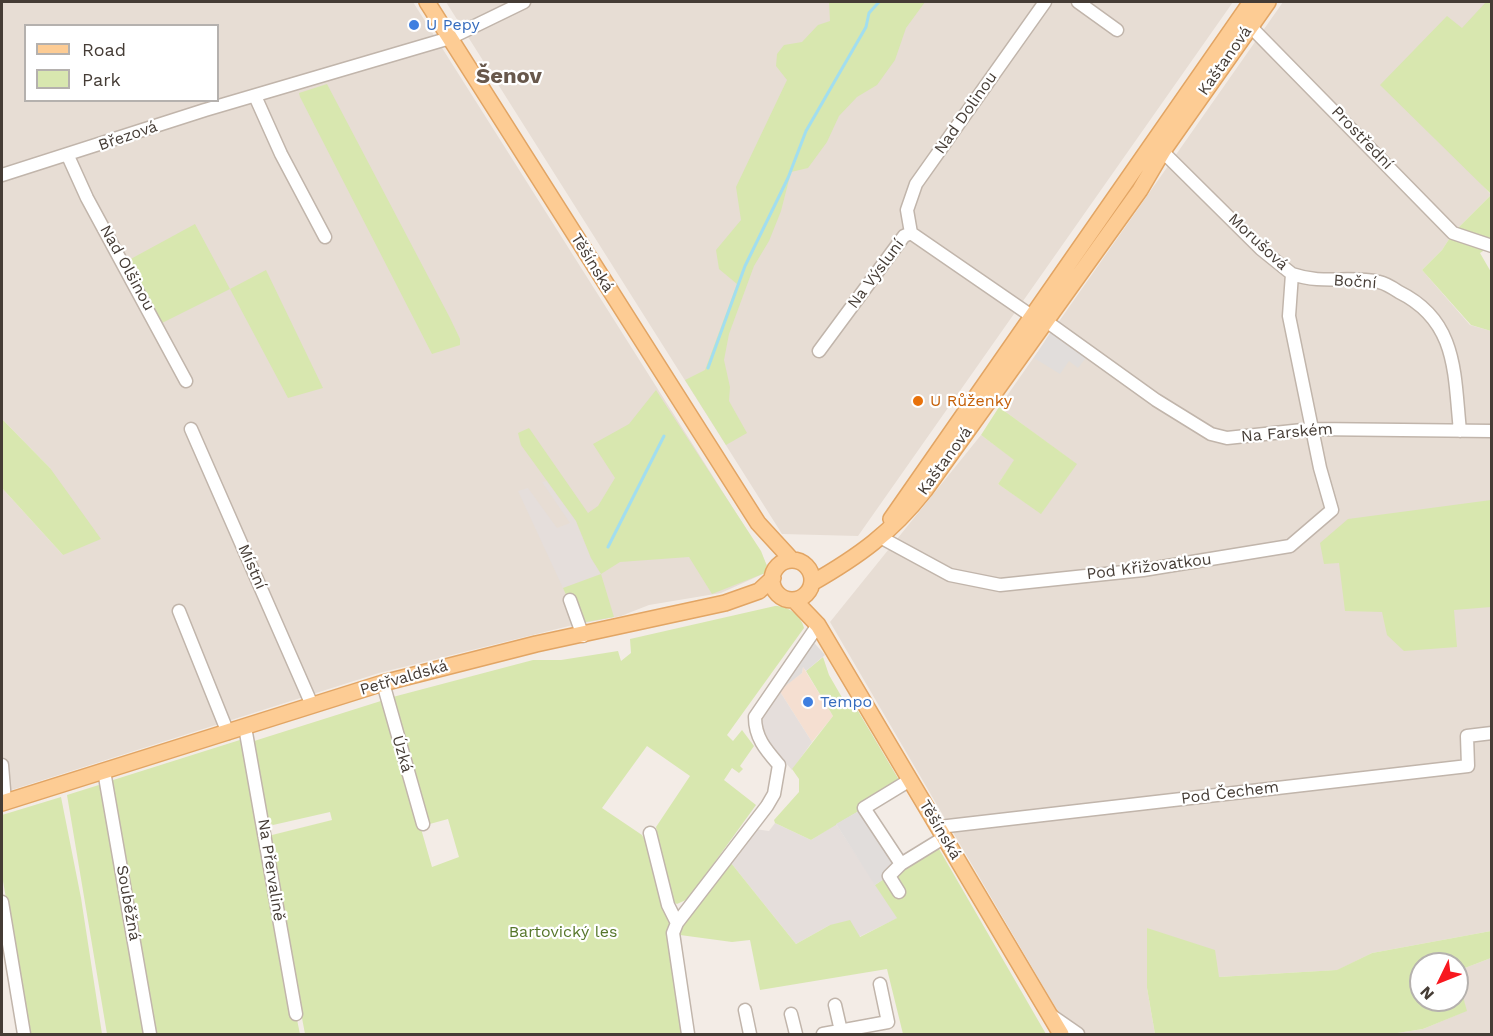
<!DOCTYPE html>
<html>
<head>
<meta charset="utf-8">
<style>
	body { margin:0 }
	#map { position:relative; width:1493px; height:1036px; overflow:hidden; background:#f3ece6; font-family:"Work Sans",sans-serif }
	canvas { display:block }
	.frame { position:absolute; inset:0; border:3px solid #453c35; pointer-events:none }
	.legend { position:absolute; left:24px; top:24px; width:195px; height:78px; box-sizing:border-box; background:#fff; border:2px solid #b5b1ae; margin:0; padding:8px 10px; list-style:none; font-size:18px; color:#453c35 }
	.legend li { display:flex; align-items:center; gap:12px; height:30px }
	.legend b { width:30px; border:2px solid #b5b1ae }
	.north { position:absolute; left:1409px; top:952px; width:60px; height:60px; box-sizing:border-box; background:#fff; border:2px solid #b5b1ae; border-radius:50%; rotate:227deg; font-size:16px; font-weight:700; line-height:24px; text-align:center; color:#453c35 }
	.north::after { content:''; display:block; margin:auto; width:21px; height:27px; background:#f8181f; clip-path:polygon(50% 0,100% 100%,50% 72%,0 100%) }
</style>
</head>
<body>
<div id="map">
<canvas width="1493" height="1036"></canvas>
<div class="frame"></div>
<ul class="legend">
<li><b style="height:8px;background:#fdcc94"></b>Road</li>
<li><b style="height:16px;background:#d8e7af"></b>Park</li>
</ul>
<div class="north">N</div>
</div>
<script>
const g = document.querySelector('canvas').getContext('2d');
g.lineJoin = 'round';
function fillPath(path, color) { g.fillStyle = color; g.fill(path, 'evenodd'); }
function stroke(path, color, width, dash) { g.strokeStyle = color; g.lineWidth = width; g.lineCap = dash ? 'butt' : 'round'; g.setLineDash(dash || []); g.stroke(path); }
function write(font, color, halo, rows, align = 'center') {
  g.font = font + ' "Work Sans",sans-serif'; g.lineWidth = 4.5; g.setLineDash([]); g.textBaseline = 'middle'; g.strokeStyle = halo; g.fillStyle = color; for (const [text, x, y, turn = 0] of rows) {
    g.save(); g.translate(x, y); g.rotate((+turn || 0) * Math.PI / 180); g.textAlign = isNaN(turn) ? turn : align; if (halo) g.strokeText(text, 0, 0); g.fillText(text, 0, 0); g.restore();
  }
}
fillPath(new Path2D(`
	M2,2H413L757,546L767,566L765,573L721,593L649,605L621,616L573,625L379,673L2,793V488L63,555L50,468L2,419ZM26,26H218V100H26Z
	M446,2H1233L858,536L782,534Z
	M1283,2H1491L1475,176L1491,195L1453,233L1442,250L1422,270L1470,325L1491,331V931L1372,953L1338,970L1219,977L1147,928V988L1155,1034H1071L830,622L981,435L1015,460L998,484L1041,513L1076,464L999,407Z
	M1491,958V1034H1391L1423,1029L1466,1011L1457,971Z`), '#e7ddd4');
fillPath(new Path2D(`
	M803,667L833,716L812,742L779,690L802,673Z`), '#f5dfd1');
fillPath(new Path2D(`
	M547,481L576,521L591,558L601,574L563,588L518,491L528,488L557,528L570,523L542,482Z
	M779,690L812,742L792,770L763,737L760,721Z
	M775,823L811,840L836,824L898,918L859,937L830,925L796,944L731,863L755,829L769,831Z`), '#e5dedb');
fillPath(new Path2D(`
	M829,2H925L906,28L895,60L877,85L857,97L839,116L827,142L808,168L791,172L781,211L769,241L754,266L729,334L724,360L730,387L729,401L747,433L726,445L685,380L705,370L737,284L719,269L716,250L741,220L736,187L787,80L776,66L777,54L784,45L802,42L818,25L830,21Z
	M1486,2H1492L1491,194L1380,85L1447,16L1462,28Z
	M327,84L450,318L460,339V345L432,354L300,97L299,93Z
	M1491,195V246L1480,253L1491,272V331L1471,325L1422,270L1442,250L1453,233Z
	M195,224L230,289L266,270L323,388L288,398L230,289L160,324L127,261Z
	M656,390L761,551L767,566L765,573L712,594L689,557L620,562L601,574L614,617L575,624L572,608L563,588L601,574L591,558L576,521L521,445L518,433L529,428L588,513L598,506L615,478L593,444L629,424Z
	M999,407L1077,464L1041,514L998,484L1014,460L981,435Z
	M2,419L50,468L101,539L63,555L2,488Z
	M1491,500V607L1454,610L1457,647L1404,651L1387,635L1382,612L1345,611L1339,563L1324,564L1320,543L1348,519Z
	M775,606C788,606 801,615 804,628L727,735L733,741L742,730L754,746L740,766L743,769L739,773L732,768L724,780L756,805L688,899L677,904L672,901L656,827L690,776L647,746L602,808L642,835L652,852L677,923L688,1034H305L268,836L332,820L330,812L273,825L266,819L251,742L384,700L432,867L459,857L448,819L426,825L389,698L533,660H561L618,651L621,661L631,653L630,639Z
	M823,657L829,675L844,701L858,711L902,785L811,840L775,823L774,820L799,792V779L792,769L833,716L806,671Z
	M243,739L258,819L280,965L282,971L287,972L300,1034H153L110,781Z
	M102,784L145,1034H107L67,795Z
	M61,797L81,898L102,1034H29L2,875V815Z
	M935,842L1046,1034H903L887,969L760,990L750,940L732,942L680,935V926L731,863L796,944L830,925L850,920L860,937L897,918L875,885Z
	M1147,928L1215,950L1219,977L1337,970L1372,953L1491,931V958L1457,971V964H1421V1000H1457V975L1467,1011L1423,1029L1391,1034H1155L1147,988Z`), '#d8e7af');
fillPath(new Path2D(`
	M1052,330L1088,355L1078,368L1069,361L1060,374L1034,358Z
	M809,637L825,655L806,671L803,667L802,673L784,687L777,682Z
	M864,808L901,864L889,876L875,885L836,824Z`), '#e1dddb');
stroke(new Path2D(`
	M708,368L745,266L788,178L806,131L866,27L869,13L879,2
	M608,547L664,436`), '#a2deef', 3);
const minor = new Path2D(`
	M1078,2L1117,30
	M1246,22L1453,233L1492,246
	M255,96L281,154L325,237
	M68,156L87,198L186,381
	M2,175L205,110L450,38L524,2
	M911,233L907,210L916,184L1045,2
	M1292,274C1324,285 1349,275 1379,282C1385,283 1393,288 1399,292C1458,321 1454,374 1460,431
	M819,351L904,236L911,233L1033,317L1046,321L1156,400L1211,434L1227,438L1312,429L1492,431
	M191,429L312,705
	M880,537L950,575L1000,585L1143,570L1290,546L1332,510L1320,468L1289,316L1292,274L1261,249L1158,147
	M570,600L583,636
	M179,611L228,733
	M383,683L423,824
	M245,727L296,1014
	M2,765L5,802
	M104,771L150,1034
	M910,780L864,808L901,864L945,837
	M939,827L1468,766L1467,736L1492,733
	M650,833L668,905L677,923
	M899,892L889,876L901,864
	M2,902L24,1034
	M835,1005L841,1031
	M745,1010L750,1034
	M791,1014L796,1034
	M1052,1016L1078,1034
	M688,1034L673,933L677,923L767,806L774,794L779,765C766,750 755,738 755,717L818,625
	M823,1034L888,1022L880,984`);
const major = new Path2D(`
	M427,2L758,523L792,560
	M891,519L1251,2
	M772 580a20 20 0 1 1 40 0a20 20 0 1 1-40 0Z
	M812,583C859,556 891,533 925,490L1140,190L1163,151L1268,2
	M794,600L818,625L1061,1034
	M2,803L383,683L536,644L725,603L759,591L773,578`);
stroke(minor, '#c1b5ab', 15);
stroke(major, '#e2a564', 18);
stroke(minor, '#fff', 12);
stroke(major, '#fdcc94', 15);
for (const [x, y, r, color] of [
	[414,25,6,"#3f7fe0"],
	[918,401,6,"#e8710a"],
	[808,702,6,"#3f7fe0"]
]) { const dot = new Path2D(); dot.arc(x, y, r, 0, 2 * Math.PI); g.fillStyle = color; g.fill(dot); stroke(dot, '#fff', 2); }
write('16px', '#366cbe', '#fff', [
	["U Pepy",426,25],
	["Tempo",820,702]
], 'left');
write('16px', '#453c35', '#fff', [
	["Kaštanová",1225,61,-55],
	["Nad Dolinou",966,113,-55],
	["Březová",128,136,-19],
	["Prostřední",1362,138,46],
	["Morušová",1258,242,43],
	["Těšínská",592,263,58],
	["Nad Olšinou",127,268,61],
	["Na Výsluní",876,274,-53],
	["Boční",1355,282,4],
	["Na Farském",1287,433,-5],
	["Kaštanová",945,461,-54],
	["Místní",252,567,66],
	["Pod Křižovatkou",1149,567,-7],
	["Petřvaldská",404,678,-16],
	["Úzká",402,754,74],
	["Pod Čechem",1230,793,-7],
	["Těšínská",940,830,59],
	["Na Přervalině",271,870,81],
	["Souběžná",128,903,80]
]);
write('16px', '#c56008', '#fff', [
	["U Růženky",930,401]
], 'left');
write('16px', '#557629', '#fff', [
	["Bartovický les",563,932]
]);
write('bold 22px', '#68584c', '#fff', [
	["Šenov",509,77]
]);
</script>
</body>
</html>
